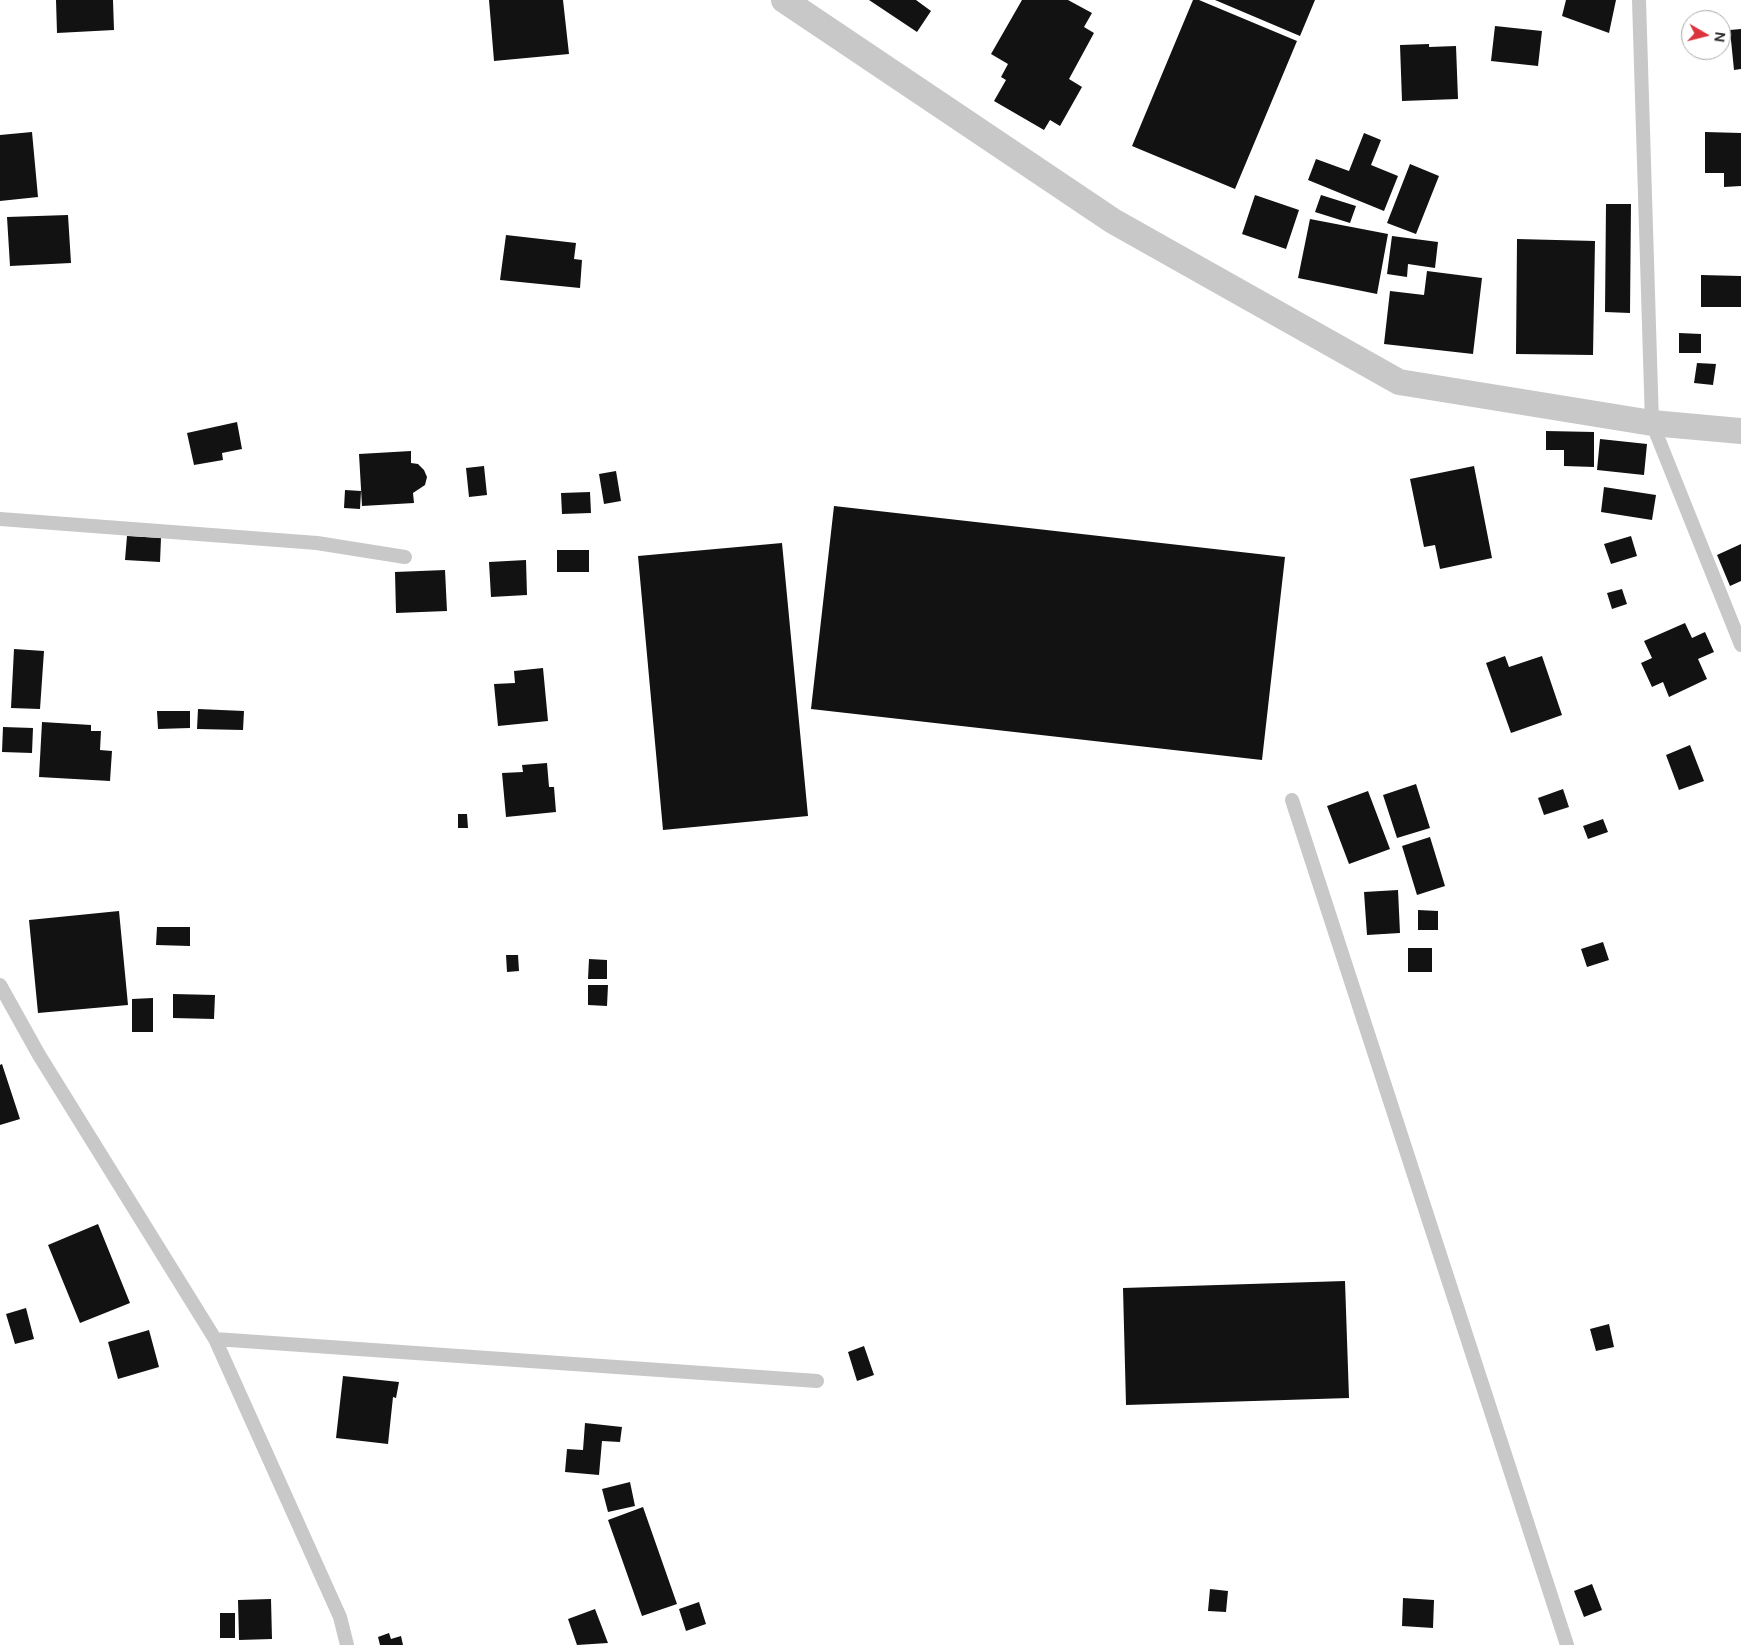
<!DOCTYPE html>
<html>
<head>
<meta charset="utf-8">
<style>
	body { margin:0 }
	#map { position:relative; width:1741px; height:1645px; overflow:hidden; background:#fff; font-family:"DM Sans",sans-serif }
	canvas { display:block }
	.north { position:absolute; left:1681px; top:10px; width:50px; height:50px; box-sizing:border-box; background:#fff; border:1px solid #aaa; border-radius:50%; rotate:98deg; font-size:14px; font-weight:700; line-height:20px; text-align:center; color:#2b2b2b }
	.north::after { content:''; display:block; margin:auto; width:18px; height:22px; background:#dc343e; clip-path:polygon(50% 0,100% 100%,50% 72%,0 100%) }
</style>
</head>
<body>
<div id="map">
<canvas width="1741" height="1645"></canvas>
<div class="north">N</div>
</div>
<script>
const g = document.querySelector('canvas').getContext('2d');
g.lineJoin = 'round';
function fillPath(path, color) { g.fillStyle = color; g.fill(path, 'evenodd'); }
function stroke(path, color, width, dash) { g.strokeStyle = color; g.lineWidth = width; g.lineCap = dash ? 'butt' : 'round'; g.setLineDash(dash || []); g.stroke(path); }
fillPath(new Path2D(`
	M56,0H113L114,30L57,33Z
	M489,0H563L569,54L494,61Z
	M869,0H916L931,11L917,32Z
	M1022,0H1068L1092,13L1084,27L1094,33L1069,79L1082,87L1060,126L1050,120L1044,130L994,101L1006,80L1001,77L1008,64L991,54Z
	M1193,0H1199L1297,41L1235,189L1132,146Z
	M1215,0H1315L1300,36Z
	M1566,0H1616L1609,33L1562,16Z
	M1495,26L1542,31L1538,66L1491,61Z
	M1741,29V69L1734,70L1730,30Z
	M1429,44V47L1456,46L1458,99L1402,101L1400,45Z
	M32,132L38,197L0,201V135Z
	M1705,132L1741,133V186L1724,187V173H1705Z
	M1364,133L1381,140L1371,165L1398,176L1384,211L1308,180L1316,159L1349,171Z
	M1410,164L1439,176L1416,234L1387,223Z
	M1255,195L1299,210L1286,249L1242,234Z
	M1321,195L1356,206L1350,223L1315,212Z
	M1606,204H1631L1630,313L1605,312Z
	M68,215L71,263L10,266L7,217Z
	M1310,219L1388,234L1377,294L1298,278Z
	M506,235L576,243L574,259L582,260L580,288L500,280Z
	M1392,236L1438,242L1435,268L1408,264L1407,277L1387,274Z
	M1517,239L1595,241L1593,355L1516,354Z
	M1427,271L1482,278L1473,354L1384,344L1390,291L1424,295Z
	M1701,275L1741,276V307H1701Z
	M1679,333L1701,334V353H1679Z
	M1697,363L1716,364L1713,385L1694,383Z
	M237,422L242,449L222,453L223,460L194,465L187,433Z
	M1546,431L1594,432V467L1564,466V450H1546Z
	M1600,439L1647,444L1644,475L1597,470Z
	M411,451V463L418,464L424,470L427,477L425,485L413,493L414,503L362,506L359,454Z
	M484,466L487,495L469,497L466,468Z
	M1474,466L1492,558L1440,569L1435,545L1424,547L1410,479Z
	M616,471L621,501L604,504L599,474Z
	M1604,487L1656,495L1652,520L1601,512Z
	M345,490L361,491L360,509L344,508Z
	M590,492L591,513L562,514L561,493Z
	M834,506L1285,557L1262,760L811,709Z
	M127,536L161,538L160,562L125,560Z
	M1631,536L1637,556L1611,564L1604,544Z
	M782,543L808,816L663,830L638,556Z
	M1741,544V581L1730,586L1717,555Z
	M557,550H589V572H557Z
	M526,560L527,595L491,597L489,562Z
	M445,570L447,611L396,613L395,572Z
	M1622,589L1627,604L1612,609L1607,593Z
	M1685,623L1692,638L1705,632L1714,652L1698,659L1707,679L1669,697L1663,682L1652,687L1641,663L1652,658L1644,641Z
	M14,649L44,651L40,709L11,708Z
	M1505,656L1509,667L1542,656L1562,715L1511,733L1486,663Z
	M543,668L548,721L498,726L494,684L515,683L514,671Z
	M198,709L244,711L243,730L197,729Z
	M157,711H190V728L158,729Z
	M42,722L91,725V731H101L100,750L112,751L110,781L39,777Z
	M3,727L33,728L32,753L2,752Z
	M1690,745L1704,781L1679,790L1666,755Z
	M547,763L549,787H554L556,812L506,817L502,773L523,772L522,765Z
	M1416,784L1430,828L1397,838L1383,795Z
	M1563,789L1569,807L1544,815L1538,798Z
	M1368,791L1390,849L1349,864L1327,806Z
	M458,814H467L468,828H458Z
	M1603,819L1608,832L1588,839L1583,826Z
	M1430,837L1445,886L1417,895L1402,846Z
	M1398,890L1400,933L1367,935L1364,892Z
	M1418,910L1438,911V930H1418Z
	M119,911L128,1005L38,1013L29,920Z
	M157,927H190V946L156,945Z
	M1603,942L1609,960L1587,967L1581,949Z
	M1408,948H1432V972H1408Z
	M506,955H518L519,971L507,972Z
	M589,959L607,960V979H588Z
	M588,985H608L607,1006L588,1005Z
	M173,994L215,995L214,1019L173,1018Z
	M153,998V1032H132V999Z
	M2,1064L20,1119L0,1125V1065Z
	M98,1224L130,1303L80,1323L48,1245Z
	M1345,1281L1349,1398L1126,1405L1123,1288Z
	M26,1308L34,1339L15,1344L6,1314Z
	M1609,1324L1614,1347L1596,1351L1590,1329Z
	M149,1330L159,1367L118,1379L108,1342Z
	M864,1346L874,1375L857,1381L848,1352Z
	M343,1376L399,1382L396,1398L393,1397L388,1444L336,1438Z
	M585,1423L622,1427L620,1442L602,1441L599,1475L565,1472L567,1449L583,1450Z
	M630,1482L635,1506L608,1512L602,1489Z
	M643,1507L677,1604L642,1616L608,1520Z
	M1592,1584L1602,1610L1584,1617L1574,1591Z
	M1210,1589L1228,1591L1226,1612L1208,1611Z
	M1403,1598L1434,1600L1433,1628L1402,1626Z
	M271,1599L272,1639L239,1640L238,1600Z
	M699,1602L706,1624L686,1631L679,1609Z
	M595,1609L608,1643L577,1645L568,1619Z
	M220,1613H235V1638H220Z
	M389,1633L391,1639L401,1636L403,1645H380L378,1637Z`), '#121212');
stroke(new Path2D(`
	M1639,0L1652,423L1741,645
	M0,519L317,543L405,557
	M1292,800L1567,1645
	M0,985L39,1055L215,1339L340,1617L347,1645
	M215,1339L817,1381`), '#c8c8c8', 14);
stroke(new Path2D(`
	M784,0L1113,221L1399,382L1652,423L1741,431`), '#c8c8c8', 26);
</script>
</body>
</html>
